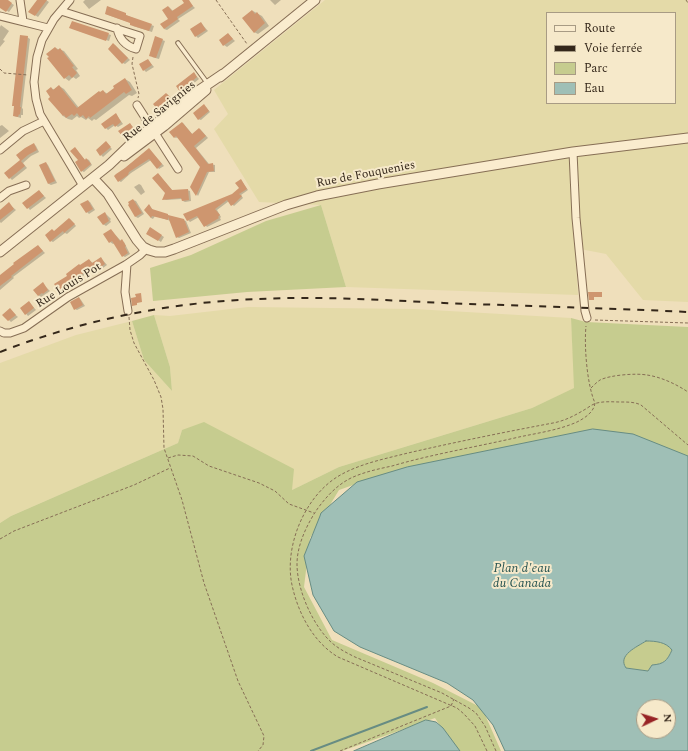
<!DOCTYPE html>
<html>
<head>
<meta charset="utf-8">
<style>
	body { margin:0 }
	#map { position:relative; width:688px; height:751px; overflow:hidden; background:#efdfbb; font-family:Spectral,serif }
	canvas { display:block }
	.legend { position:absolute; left:546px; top:12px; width:130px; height:92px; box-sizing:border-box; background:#f6e9ca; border:1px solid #a89b84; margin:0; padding:5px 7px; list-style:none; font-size:12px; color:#34271a }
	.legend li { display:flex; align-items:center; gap:8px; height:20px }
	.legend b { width:20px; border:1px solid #a89b84 }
	.north { position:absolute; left:636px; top:699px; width:40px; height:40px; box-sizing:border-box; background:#f6e9ca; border:1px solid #a89b84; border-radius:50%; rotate:86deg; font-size:11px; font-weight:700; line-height:16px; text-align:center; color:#34271a }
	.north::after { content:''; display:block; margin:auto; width:14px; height:18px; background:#972325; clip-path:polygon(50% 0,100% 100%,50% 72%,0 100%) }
</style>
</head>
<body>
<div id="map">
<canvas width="688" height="751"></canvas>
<ul class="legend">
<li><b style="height:5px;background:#faecce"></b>Route</li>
<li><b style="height:5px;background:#34271a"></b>Voie ferrée</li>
<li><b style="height:11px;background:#c6cc8f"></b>Parc</li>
<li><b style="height:11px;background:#9fbfb6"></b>Eau</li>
</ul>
<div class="north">N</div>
</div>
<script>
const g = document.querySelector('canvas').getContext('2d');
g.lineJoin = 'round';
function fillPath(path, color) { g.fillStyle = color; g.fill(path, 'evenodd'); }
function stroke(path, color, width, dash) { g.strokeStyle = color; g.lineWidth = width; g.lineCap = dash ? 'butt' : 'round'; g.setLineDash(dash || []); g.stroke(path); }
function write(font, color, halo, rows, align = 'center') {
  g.font = font + ' Spectral,serif'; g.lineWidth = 4; g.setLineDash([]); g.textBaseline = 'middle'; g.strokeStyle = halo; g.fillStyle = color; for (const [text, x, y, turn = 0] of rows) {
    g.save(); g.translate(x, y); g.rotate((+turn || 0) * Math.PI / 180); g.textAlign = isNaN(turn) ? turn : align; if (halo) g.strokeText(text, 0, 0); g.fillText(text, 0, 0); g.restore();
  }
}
fillPath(new Path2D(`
	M325,0H688V302L643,300L606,254L575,248L578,295L346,287L321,205L259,202L214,129L228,114L214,90ZM547,13H675V103H547Z
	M248,307L414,309L571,318L575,388L532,408L339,467L292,490L182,430L178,443L11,516L0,523V363L76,335L132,321L144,360L172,391L170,367L154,315L170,316Z`), '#e4daa8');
fillPath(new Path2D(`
	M321,205L346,287L247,292L153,301L150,268L191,255L266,221Z
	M154,315L170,367L172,391L144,360L132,321Z
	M571,318L586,322L688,327V459L563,442L373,478L339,490L310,538L304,587L332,640L433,683L482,708L501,751H456L435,718L342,751H0V523L11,516L178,443L182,430L204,422L294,469L292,490L339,467L532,408L574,388Z
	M646,641C656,641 666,642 672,650C667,661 664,664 652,665L648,671L626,668C617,655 637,647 646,641Z`), '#c6cc8f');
const water = new Path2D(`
	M593,429L633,434L688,456V751H505L493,725L473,700L447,683L360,647L334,631L313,595L304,556L320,516L321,513L357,482L407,467ZM646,641C656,641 666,642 672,650C667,661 664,664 652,665L648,671L626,668C617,655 637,647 646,641ZM644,707H668V731H644Z
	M426,720L436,722L443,728L460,751H354Z`);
fillPath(water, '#9fbfb6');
stroke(water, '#678c83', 1);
fillPath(new Path2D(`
	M1,0H6L14,5L9,12L0,7Z
	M38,0H46L49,2L38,17L35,15Z
	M85,0H101L89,9L83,2Z
	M270,0H281L275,5Z
	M190,3L195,8L178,19L180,21L167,30L164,29L170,19L169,7L173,11Z
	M108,8L151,25L154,26L152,32L133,26L131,23L108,15L106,14Z
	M253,11L262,16L269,26L258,34L254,32Z
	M201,23L208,31L198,38L196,36Z
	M1,25L9,31L3,40L5,41L0,47V27Z
	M73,29L108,34L111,35L109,41Z
	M228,34L235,41L227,47L224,45Z
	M27,37L30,39L22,108L23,109V115H21V118L14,116Z
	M162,40L165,41L159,59L152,57Z
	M114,44L130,60L125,64L123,63Z
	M55,48L64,51L78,69L76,70L80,76L76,79L73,77L69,81L65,78L50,57Z
	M148,60L154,67L146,72L144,70Z
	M194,73L199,79L183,92L181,91Z
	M125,79L130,82L137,93L132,96L129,95L96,120L94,119L92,121L88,118L86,120L81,117L79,118L77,116L72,120L68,119L63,116L51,97V88L55,90L59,86L64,89L79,108L103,91L108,94Z
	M167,94L172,99L169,101L171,102L161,110L159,109Z
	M206,107L210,112L201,120L198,119Z
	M116,114L123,124L118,127L115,125L108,130L106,128Z
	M183,123L193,135L200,129L208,138L196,148L209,164L215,165V172H209L198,196L192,187L201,167L178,137L176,138L174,137Z
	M130,124L136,130L126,138L120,131Z
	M2,125L9,131L0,138V126Z
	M106,143L112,149L103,157L101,155Z
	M34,144L36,146L39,152L31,156L23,163L27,168L12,180L10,178L21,160Z
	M75,148L85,160L87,159L89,160L92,165L84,172L82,171Z
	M149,149L164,166L159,169L151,160L131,173L121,182L119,181L115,176Z
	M46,163L48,165L57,183L51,185L49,184Z
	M158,174L173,191L187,190L190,191L191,201L185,202L183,201L182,199L166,200L164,199L166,193Z
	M241,180L248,190L241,195L243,198L234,206L229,201L217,210L221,217L220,218L221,220L207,227L199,217L190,222L188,220L232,195L240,188Z
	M139,184L141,185L145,192L141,195L134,187Z
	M39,191L46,198L30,210L24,203Z
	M133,200L136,201L144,214L138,218L136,217L129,205Z
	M88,201L90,202L95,210L89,214L87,212Z
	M9,204L16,210L1,223L0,222V211Z
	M149,205L154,211L186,221L191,233L179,238L177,237L171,221L155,216L153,219L151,218L146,210Z
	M105,213L111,219L110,220L111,222L106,226L103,224Z
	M70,219L76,226L67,234L65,233L53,242L51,241L55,232Z
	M150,228L164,237L161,242L147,233Z
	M111,230L121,241L124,242L130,254L125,257L123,256L115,243L113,244L110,242L105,234Z
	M38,246L45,253L13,277L14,278L0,290V277Z
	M101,258L107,265L99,271L98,270L94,272L91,269L74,284L62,292L60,291L89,260L93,263Z
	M43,284L50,291L41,297L38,295Z
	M79,298L81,300L85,306L77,310L75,309Z
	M29,302L36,310L28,316L21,308Z
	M10,310L18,317L11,322L4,315Z`), '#0003');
stroke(new Path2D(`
	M311,751L427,707`), '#678c83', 2);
fillPath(new Path2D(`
	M0,0H8L12,3L6,12L0,8Z
	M37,0H47L35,16L28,12Z
	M182,0H189L193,6L177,17L178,19L164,29L160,24L168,19L162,10L168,6L172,11L184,3Z
	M107,6L126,13V15L152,24L149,31L130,25V23L105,14Z
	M252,10L255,14L257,12L265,23L254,33L242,18Z
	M72,21L109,33L106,41L69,28Z
	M201,22L206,30L195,37L190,29Z
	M228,33L233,39L223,46L219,40Z
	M20,35L28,36L20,107H21L20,115L19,114L18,117L13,116L14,106H12Z
	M155,36L163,39L156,58L149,56Z
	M113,43L128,58L122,64L108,49Z
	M55,47L58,50L60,48L74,66L72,67L77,73L72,78L69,75L64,79L47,58L49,57L46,54Z
	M148,59L152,65L143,71L139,64Z
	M194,72L197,77L180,92L176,86Z
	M125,78L132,90L126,94L124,92L90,118L89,116L86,119L83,115L80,117L77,113L74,116L72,114L66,118L64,115L63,116L48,99L50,97L46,91L51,87L53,90L59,85L77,108L99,91L100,92L103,90L106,94L114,88L113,86Z
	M166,93L170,97L168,99L169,101L158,110L153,104Z
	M204,104L209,111L198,120L193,113Z
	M116,113L121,122L115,127L113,124L105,129L101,124Z
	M182,122L192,134L199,128L206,136L194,146L208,164L213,163L214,171L207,172L196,196L190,187L200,167L176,136L174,138L169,132Z
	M130,123L134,129L123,137L118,131Z
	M106,141L111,147L100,156L96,150Z
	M34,143L37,150L28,155L21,161L25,166L9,179L4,173L20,160L16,155L25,148Z
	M75,147L85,160L86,158L91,164L81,172L75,162L78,160L70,151Z
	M149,148L162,164L157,169L149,159L129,172L128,175L118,182L114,176L116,174L125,168Z
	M46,162L55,181L48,184L39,165Z
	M158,173L172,190L188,189L189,200L182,201L181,198L162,200L165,193L152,178Z
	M241,179L247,189L239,194L242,196L234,204L231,206L227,200L215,209L220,215L218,217L219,218L204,227L197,216L187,221L183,214L232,194L239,188L235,183Z
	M39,190L44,196L27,209L22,203Z
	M133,199L142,213L135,217L128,205L129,204L128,202Z
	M88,200L93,209L86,213L80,204Z
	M9,202L14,209L0,220V210Z
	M149,204L152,209L168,214V215L184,219L189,232L176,238L168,217V220L152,216L151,218L144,210Z
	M105,212L109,221L103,225L97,217Z
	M69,218L75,224L64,233L63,231L50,242L45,235L52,229L54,231Z
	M150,227L162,235L158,241L146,234Z
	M111,229L120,241L122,239L126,246L125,247L128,253L122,257L112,241L109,243L103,234Z
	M38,245L43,251L11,276L12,277L0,286V275L14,264L13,263Z
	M101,257L105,264L96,270L95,269L91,271L89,268L72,283L59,291L54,284L67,276L66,274L79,264L80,265L89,259L92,263Z
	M43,282L48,290L43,294L42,293L38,296L33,290Z
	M588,292H602V297H594V300H589Z
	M141,293L142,302L137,303V305L132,306L131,298L136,297L135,294Z
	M79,297L83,305L74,310L70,302Z
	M29,301L34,308L25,315L20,308Z
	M10,308L16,315L8,321L2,315Z`), '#ce966f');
const service = new Path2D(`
	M178,43L208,84`);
const minor = new Path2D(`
	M20,0L23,21
	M70,0L54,19L42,40L37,57L34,82L36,99L40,114L83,186
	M61,11L140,36L136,49C126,46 119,39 117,28
	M0,16L48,28
	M137,105L178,169
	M0,150L23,131L44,121
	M573,152L576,218L585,311L587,318
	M0,198L9,191L26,185
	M127,264L125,292L128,311
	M0,331L4,333H10L24,328L68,297L127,264L140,255L146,249`);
const tertiary = new Path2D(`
	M220,77L315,0
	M124,156L164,126L206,90
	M93,178L108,194L137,240L143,247L149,250L156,252H165L174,249L286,205L317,196L378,184L573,152L688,138
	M0,252L109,165L135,140L195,93L223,74`);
stroke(service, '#866e55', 5.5);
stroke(minor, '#866e55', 9);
stroke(tertiary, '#866e55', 11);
stroke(new Path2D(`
	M216,0L247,44
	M686,0L688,3
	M133,57L132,64L139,94L138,98
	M0,69L4,73L28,75
	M129,317L130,330L134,343L154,380L161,397L163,409L164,448L182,500L204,583L238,681L264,736L263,745L258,751
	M595,320L688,323
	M591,388C594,385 597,382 600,380C610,375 636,373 647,375C661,377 676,384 688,392
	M168,458L178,455L193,456L209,466L259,483L275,491L289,504L314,513
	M0,539L14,531L134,485L170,468
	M340,751L451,706L454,699
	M487,751L475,726L464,714L457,708L338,657C313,642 298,613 292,585C284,547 304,498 337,477C358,464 384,459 408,453C456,442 505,432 553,423C564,421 574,416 584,410C588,408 592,404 597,403C605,401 613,402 621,402C628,402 635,402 641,405L688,445
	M496,751L485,726L476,713L469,708L442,693L355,657C347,653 339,649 332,643C313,626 297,590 297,564C297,545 307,524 318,508C327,496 337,485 351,478C364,472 378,469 392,466C433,454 476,447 519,437C538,433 559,430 577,422C585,418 594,412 595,403C587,385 584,346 586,326`), '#866e55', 1, [3, 2]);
stroke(service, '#faecce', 3.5);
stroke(minor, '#faecce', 7);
stroke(tertiary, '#faecce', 9);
stroke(new Path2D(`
	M0,352C82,320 171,302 259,299C320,296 382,300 444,303C525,306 607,308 688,312`), '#34271a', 2, [7, 7]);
write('12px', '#34271a', '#f6e9ca', [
	["Rue de Savignies",160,112,-39],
	["Rue de Fouquenies",366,175,-11],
	["Rue Louis Pot",69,286,-32]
]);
write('italic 13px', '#295552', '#f6e9ca', [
	["Plan d'eau",522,569],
	["du Canada",522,584]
]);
</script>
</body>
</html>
